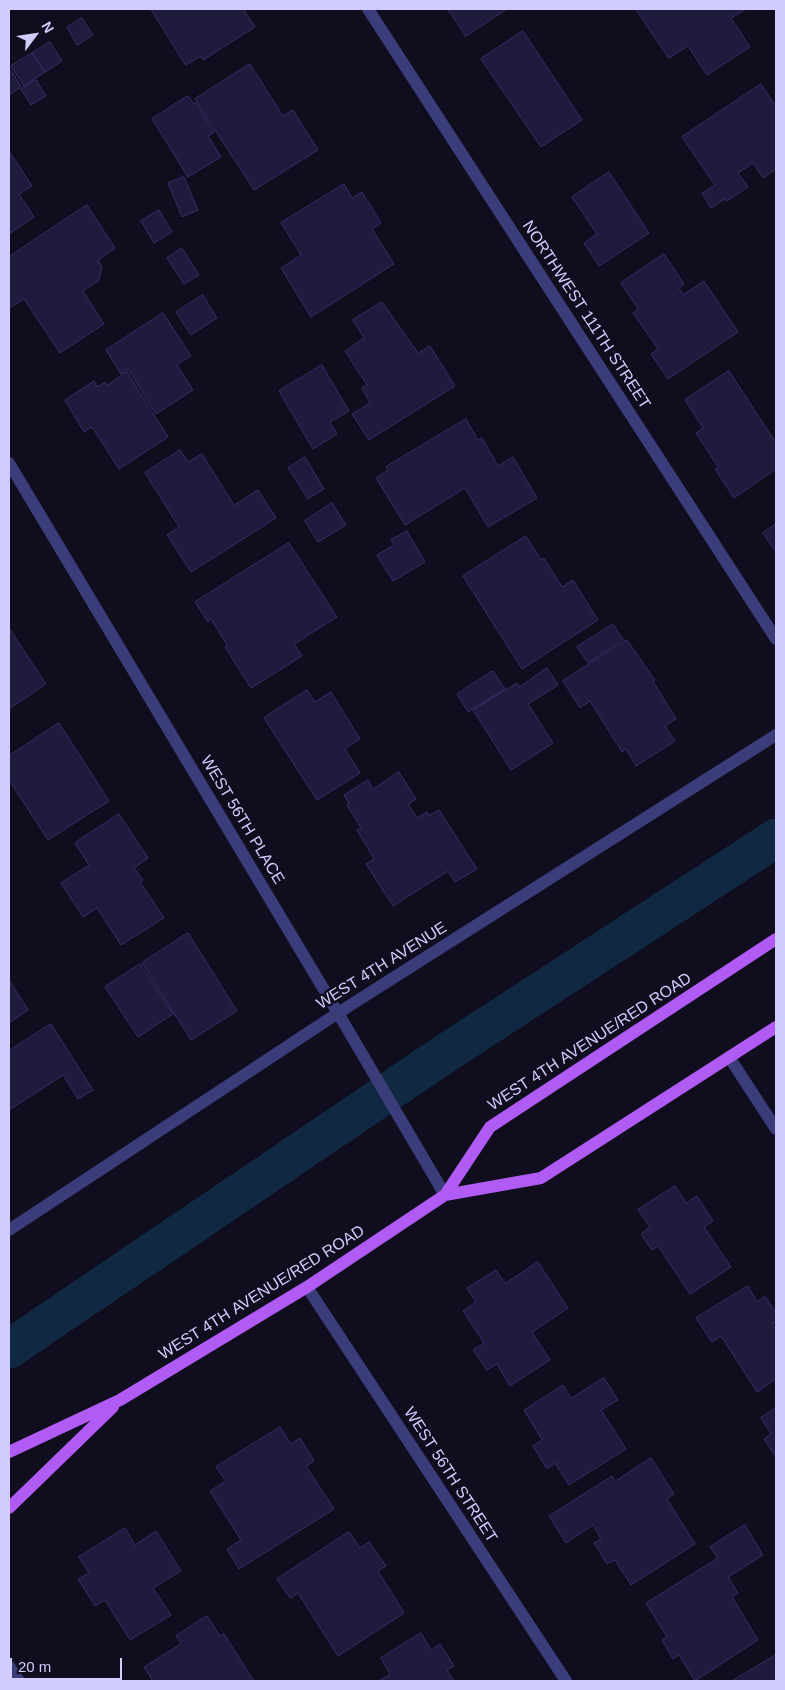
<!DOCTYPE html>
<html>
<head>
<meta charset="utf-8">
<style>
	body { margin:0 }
	#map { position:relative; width:785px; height:1690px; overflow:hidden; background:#0f0d1e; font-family:Helvetica,sans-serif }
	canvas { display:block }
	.frame { position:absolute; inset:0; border:10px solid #d0cdfc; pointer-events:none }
	.north { position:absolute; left:10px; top:10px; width:50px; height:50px; -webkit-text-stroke:4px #0f0d1e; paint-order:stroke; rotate:59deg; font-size:14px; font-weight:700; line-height:20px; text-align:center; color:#d0cdfc }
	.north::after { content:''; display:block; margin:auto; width:18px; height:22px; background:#d0cdfc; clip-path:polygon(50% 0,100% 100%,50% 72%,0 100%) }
	.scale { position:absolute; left:10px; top:1658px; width:112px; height:22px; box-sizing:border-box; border:2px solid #d0cdfc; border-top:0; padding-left:6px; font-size:15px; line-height:18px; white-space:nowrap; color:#d0cdfc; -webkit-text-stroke:4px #0f0d1e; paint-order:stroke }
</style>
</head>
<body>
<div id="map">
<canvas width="785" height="1690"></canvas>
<div class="frame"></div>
<div class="north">N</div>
<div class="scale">20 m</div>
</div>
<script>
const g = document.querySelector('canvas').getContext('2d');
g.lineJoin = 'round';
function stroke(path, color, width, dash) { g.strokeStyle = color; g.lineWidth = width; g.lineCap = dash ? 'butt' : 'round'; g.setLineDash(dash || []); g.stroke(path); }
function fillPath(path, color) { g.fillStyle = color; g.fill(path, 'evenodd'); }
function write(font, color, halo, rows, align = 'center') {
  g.font = font + ' Helvetica,sans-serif'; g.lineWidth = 5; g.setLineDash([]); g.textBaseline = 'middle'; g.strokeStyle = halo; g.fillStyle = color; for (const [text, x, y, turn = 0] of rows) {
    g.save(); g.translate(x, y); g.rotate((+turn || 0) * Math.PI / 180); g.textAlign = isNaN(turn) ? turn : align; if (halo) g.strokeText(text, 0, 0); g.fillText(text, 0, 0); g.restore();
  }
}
stroke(new Path2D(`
	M9,1349L440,1057L776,838`), '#112843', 39);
const building = new Path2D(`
	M151,9H243L255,27L203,60L201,56L186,65Z
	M448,9H507L466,36Z
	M636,9H746L731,18L750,47L707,75L688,46L669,58Z
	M82,18L93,35L77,45L67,27Z
	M523,31L582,120L541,147L481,59Z
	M50,42L62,61L45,72L32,53Z
	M32,53L45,72L24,86L11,66Z
	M250,64L283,116L293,110L318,150L254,190L195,99Z
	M11,70L21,87L9,95V72Z
	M36,80L46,96L31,105L21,89Z
	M761,84L774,104L776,102V169L763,178L753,163L738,173L748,187L727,201L725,199L711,208L702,193L715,185L682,137Z
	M188,96L194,104L196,103L214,132L208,136L221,157L188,177L152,119Z
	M9,151L32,186L19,194L34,217L9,234Z
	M609,172L649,233L599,266L584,243L597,234L572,197Z
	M184,177L198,210L182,217L168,183Z
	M344,184L352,198L362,192L381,223L372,229L394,264L311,317L281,268L301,255L281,223Z
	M87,205L115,248L98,260L102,267L99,280L83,291L104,324L60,353L24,299L11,307L9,304V257Z
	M159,210L172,232L154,243L141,221Z
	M182,248L199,275L184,284L167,258Z
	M664,254L684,284L679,288L683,295L704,281L738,332L668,379L651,354L658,349L633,313L638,309L621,283Z
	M203,295L217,318L191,335L176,312Z
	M382,302L418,353L430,346L455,386L369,440L352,414L370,403L362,388L367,385L345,351L364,338L353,320Z
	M163,313L191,356L177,365L193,390L156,414L128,369L121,374L106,350Z
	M322,365L349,411L330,422L337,434L313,449L279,391Z
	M729,371L776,443V469L734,498L715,469L718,467L696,433L703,428L685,400Z
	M127,372L168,437L119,469L92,427L84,432L65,400L94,381L97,387L105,382L107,385Z
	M466,419L478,440L482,438L498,466L513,457L537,498L488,527L465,488L405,525L376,478L388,470L386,467Z
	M180,450L188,462L202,454L234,505L258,490L276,518L191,572L167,535L179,527L145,473Z
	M305,457L324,489L308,499L288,468Z
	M332,503L346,525L318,542L305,521Z
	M776,524V552L763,533Z
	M407,531L425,562L393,581L377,555L394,545L391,540Z
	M526,536L541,560L544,558L562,587L573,580L598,620L522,669L463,576Z
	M289,543L337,617L294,644L302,656L251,688L225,647L227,645L211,619L208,622L195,602Z
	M613,624L623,640L588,663L577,647Z
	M9,628L46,684L9,709Z
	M627,640L655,680L653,681L676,719L665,726L675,741L636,766L626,749L622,752L590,701L580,708L563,681Z
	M547,668L558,685L528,704L553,743L511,770L473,710L517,683L519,687Z
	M493,671L505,689L468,712L457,694Z
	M307,690L315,702L331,692L360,739L345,749L360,773L317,800L264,718Z
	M59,723L109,801L48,840L9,780V756Z
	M399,772L416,799L408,804L417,818L427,812L429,816L439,810L477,869L455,882L448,871L393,906L366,864L374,859L357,830L361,828L347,805L349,804L344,795L368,780L373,789Z
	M119,814L148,858L134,868L143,880L140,882L164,918L121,945L97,908L83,917L61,883L89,865L75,843Z
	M188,933L237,1011L191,1040L142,963Z
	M140,964L173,1014L138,1037L105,987Z
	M9,980L28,1010L9,1023Z
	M51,1024L93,1090L78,1099L63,1075L9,1110V1051Z
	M675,1186L686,1203L697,1196L713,1221L704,1227L731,1267L690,1294L658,1246L652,1250L641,1234L650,1227L638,1210Z
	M538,1262L568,1308L532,1332L550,1360L510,1386L497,1364L487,1370L473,1350L484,1343L463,1311L476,1302L467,1288L496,1270L505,1283Z
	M748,1286L757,1302L765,1296L776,1313V1322L772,1324L776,1330V1379L757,1392L721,1336L712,1342L696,1318Z
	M604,1378L618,1400L601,1410L626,1449L569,1485L555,1463L547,1469L533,1446L542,1440L524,1410L563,1385L571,1398Z
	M776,1408V1457L764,1439L771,1434L761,1418Z
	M280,1427L291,1444L300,1438L314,1461L306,1466L334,1509L239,1569L227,1549L241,1540L210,1491L226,1481L216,1467Z
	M651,1458L674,1494L667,1499L695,1544L631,1585L615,1560L607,1564L594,1543L601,1539L593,1525L566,1543L549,1516L612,1476L615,1481Z
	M745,1525L763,1555L728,1577L738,1593L732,1597L758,1640L695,1681L679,1655L673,1659L662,1640L667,1637L646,1603L718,1558L710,1547Z
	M125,1528L135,1545L156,1531L181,1571L153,1588L171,1615L130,1640L105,1600L95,1606L78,1579L89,1573L79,1557Z
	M349,1532L360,1548L369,1542L386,1566L378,1571L404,1613L338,1656L298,1593L290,1598L277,1579Z
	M207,1616L220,1636L224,1634L254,1681H153L144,1667L181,1644L176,1636Z
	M421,1633L431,1650L440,1644L454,1666L447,1670L454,1681H379L390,1674L381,1658Z
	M776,1655V1681H732Z`);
fillPath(building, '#1f1b3d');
stroke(building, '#362e68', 1);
stroke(new Path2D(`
	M368,9L776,639
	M729,1057L776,1129
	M9,1230L338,1013L776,735
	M9,1666L19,1681`), '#3b3d7a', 12);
stroke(new Path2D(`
	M9,463L338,1013L445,1195
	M307,1287L566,1681`), '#3b3d7a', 12);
stroke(new Path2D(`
	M445,1195L541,1178L776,1027
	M9,1452L120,1400L307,1287L445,1195L490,1127L776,939
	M9,1508L113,1407`), '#b15bf5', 12);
write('16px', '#d0cdfc', '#0f0d1e', [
	["NORTHWEST 111TH STREET",586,315,57],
	["WEST 56TH PLACE",242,820,59],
	["WEST 4TH AVENUE",382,966,-32],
	["WEST 4TH AVENUE/RED ROAD",590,1042,-33],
	["WEST 4TH AVENUE/RED ROAD",262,1293,-32],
	["WEST 56TH STREET",450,1475,57]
]);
</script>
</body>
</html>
